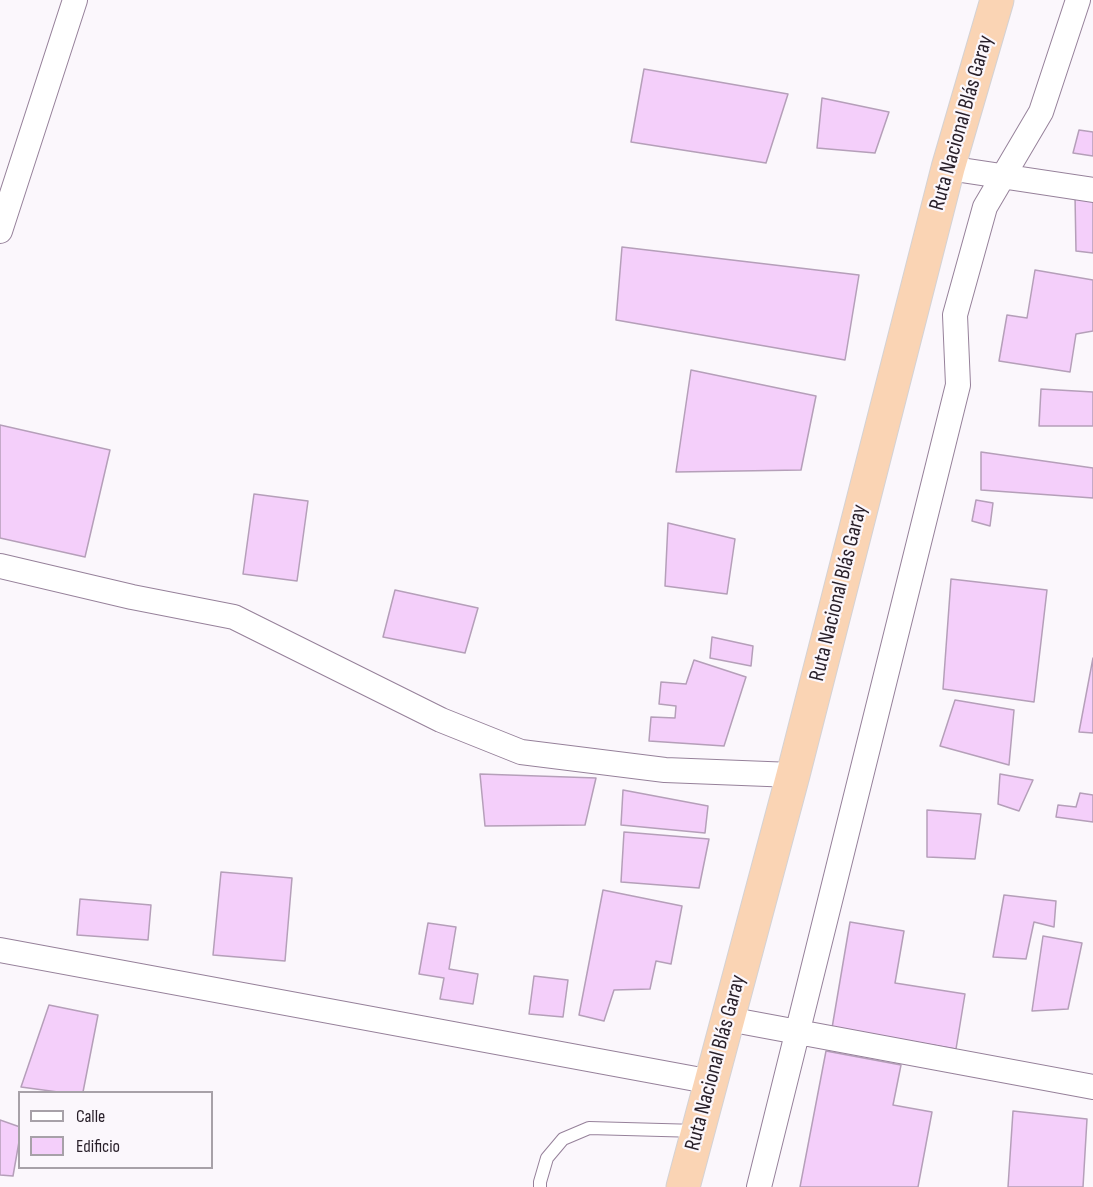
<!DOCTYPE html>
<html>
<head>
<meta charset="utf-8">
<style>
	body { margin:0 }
	#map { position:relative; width:1093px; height:1187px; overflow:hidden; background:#fbf7fc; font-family:"Sofia Sans Condensed",sans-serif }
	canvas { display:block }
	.legend { position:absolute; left:18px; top:1091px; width:195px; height:78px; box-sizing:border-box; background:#fbf7fc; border:2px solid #a7a1a8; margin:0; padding:8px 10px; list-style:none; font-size:18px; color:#281f29 }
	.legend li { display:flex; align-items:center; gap:12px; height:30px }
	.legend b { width:30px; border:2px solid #a7a1a8 }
</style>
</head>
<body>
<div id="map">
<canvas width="1093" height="1187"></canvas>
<ul class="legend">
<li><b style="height:8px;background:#fff"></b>Calle</li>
<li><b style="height:16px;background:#f4cffa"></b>Edificio</li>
</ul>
</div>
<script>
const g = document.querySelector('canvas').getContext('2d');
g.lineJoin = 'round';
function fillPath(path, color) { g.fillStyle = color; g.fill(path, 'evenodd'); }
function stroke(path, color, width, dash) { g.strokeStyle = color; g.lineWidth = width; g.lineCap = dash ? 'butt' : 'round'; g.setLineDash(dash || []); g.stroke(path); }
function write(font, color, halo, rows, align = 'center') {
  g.font = font + ' "Sofia Sans Condensed",sans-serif'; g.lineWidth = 4.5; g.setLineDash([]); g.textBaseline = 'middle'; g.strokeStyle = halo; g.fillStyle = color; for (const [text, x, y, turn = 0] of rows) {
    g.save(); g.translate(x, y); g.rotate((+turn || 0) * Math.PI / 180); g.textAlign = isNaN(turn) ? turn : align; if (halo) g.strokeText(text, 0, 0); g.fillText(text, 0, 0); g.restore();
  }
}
const building = new Path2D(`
	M644,69L788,94L766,163L631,142Z
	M822,98L889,112L875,153L817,148Z
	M1079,130L1093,132V156L1073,153Z
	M1075,196L1093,198V253L1076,251Z
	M622,247L859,275L845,360L616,320Z
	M1035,270L1093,280V331L1076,334L1070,372L999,361L1007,315L1027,318Z
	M691,370L816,396L801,470L676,472Z
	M1041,389L1093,392V426H1039Z
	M0,425L110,450L85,557L0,538Z
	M981,452L1093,468V498L981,490Z
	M254,494L308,501L297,581L243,574Z
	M976,500L993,503L990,526L972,521Z
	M668,523L735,539L727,594L665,586Z
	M951,579L1047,590L1034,702L943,689Z
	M395,590L478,608L465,653L383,637Z
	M712,637L753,646L751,666L710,658Z
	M1093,658V733L1079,732Z
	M694,660L746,677L724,746L649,741L651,717L675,718L676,706L659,704L661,682L686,684Z
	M955,700L1014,710L1009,765L940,746Z
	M480,774L596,778L585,825L485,826Z
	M1000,774L1033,780L1019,811L998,804Z
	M623,790L708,806L705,833L621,825Z
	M1080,793L1093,795V822L1056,817L1058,805L1076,807Z
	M927,810L981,814L975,859L927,857Z
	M624,832L709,839L699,888L621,882Z
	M221,872L292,878L285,961L213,955Z
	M603,890L682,906L671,964L656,961L650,989L614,990L604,1021L579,1015Z
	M1004,895L1056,901L1054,927L1034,922L1026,959L993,957Z
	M80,899L151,905L148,940L77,935Z
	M850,922L904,931L895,983L965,994L956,1049L832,1028Z
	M428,923L456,927L449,969L478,974L473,1004L440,999L444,978L419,974Z
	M1043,936L1082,943L1068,1009L1032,1011Z
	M534,976L568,980L563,1017L529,1014Z
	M49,1005L98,1015L83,1092H58L21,1087Z
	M826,1051L901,1065L893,1105L932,1112L918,1187H800Z
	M1013,1111L1087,1119L1083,1187H1008Z
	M0,1120L20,1127V1136L13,1176L0,1175Z`);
fillPath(building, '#f4cffa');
stroke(building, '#b59fb9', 1.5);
const service = new Path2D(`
	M540,1187V1182L547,1158L563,1139L589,1128L698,1131`);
const minor = new Path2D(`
	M948,168L1093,190
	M0,231L75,0
	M0,566L132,597L234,617L441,720L521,752L665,770L793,775
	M0,950L712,1082
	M728,1019L1093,1087
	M759,1187L958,385L955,315L985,207L1041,112L1078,0`);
const trunk = new Path2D(`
	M683,1187L793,775L948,168L997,0`);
stroke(service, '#96819a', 14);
stroke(minor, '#96819a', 26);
stroke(trunk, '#d4d2d4', 35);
stroke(service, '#fff', 12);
stroke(minor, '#fff', 24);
stroke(trunk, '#fad4b4', 33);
write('22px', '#281f29', '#fbf7fc', [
	["Ruta Nacional Blás Garay",962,123,-74],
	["Ruta Nacional Blás Garay",839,593,-76],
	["Ruta Nacional Blás Garay",716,1063,-75]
]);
</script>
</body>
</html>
